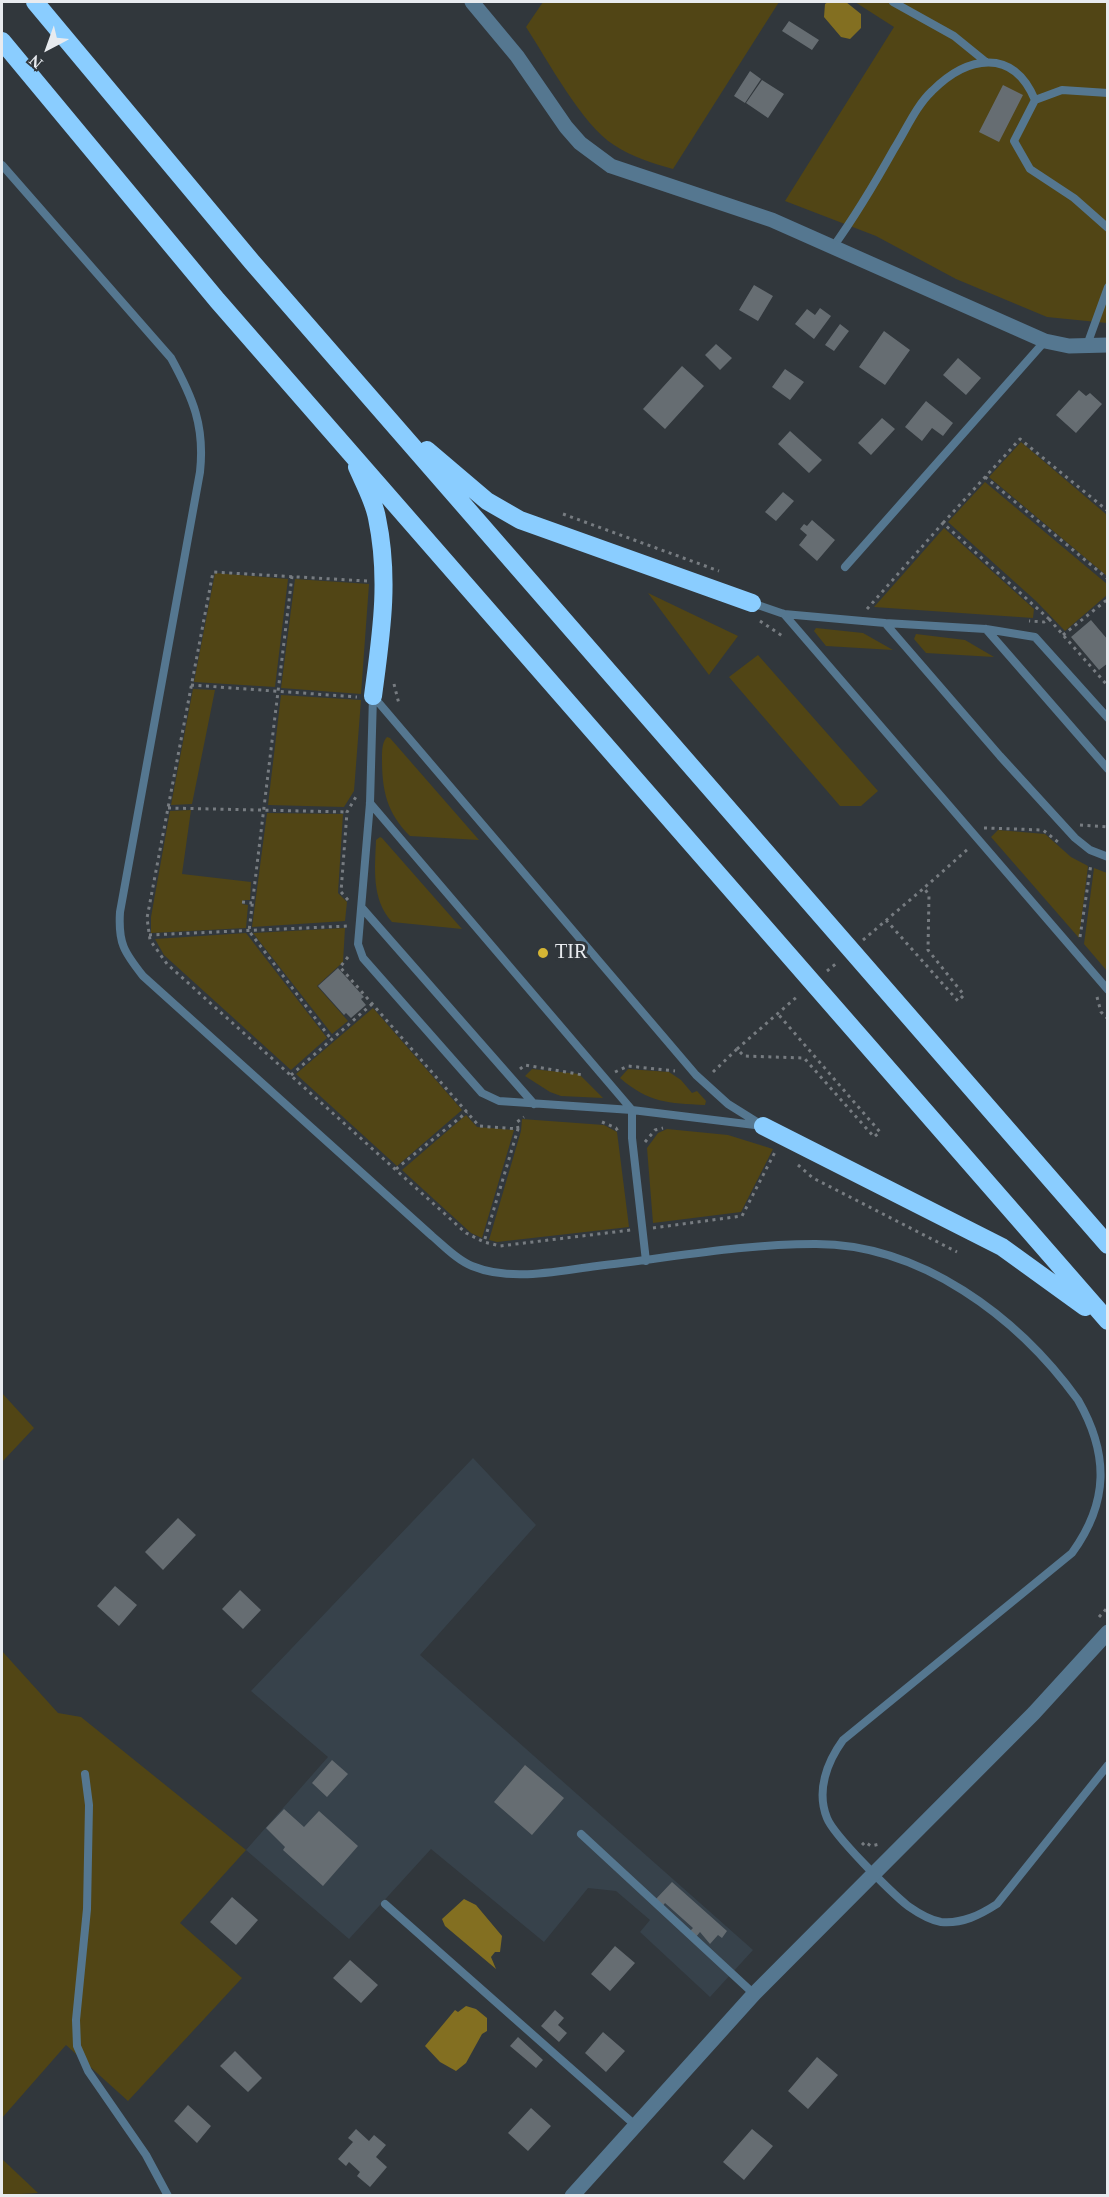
<!DOCTYPE html>
<html>
<head>
<meta charset="utf-8">
<style>
	body { margin:0 }
	#map { position:relative; width:1109px; height:2197px; overflow:hidden; background:#31373c; font-family:"Times New Roman",serif }
	canvas { display:block }
	.frame { position:absolute; inset:0; border:3px solid #e8ebef; pointer-events:none }
	.north { position:absolute; left:18px; top:18px; width:60px; height:60px; -webkit-text-stroke:4px #31373c; paint-order:stroke; rotate:221deg; font-size:16px; font-weight:700; line-height:24px; text-align:center; color:#e8ebef }
	.north::after { content:''; display:block; margin:auto; width:21px; height:27px; background:#e8ebef; clip-path:polygon(50% 0,100% 100%,50% 72%,0 100%) }
</style>
</head>
<body>
<div id="map">
<canvas width="1109" height="2197"></canvas>
<div class="frame"></div>
<div class="north">N</div>
</div>
<script>
const g = document.querySelector('canvas').getContext('2d');
g.lineJoin = 'round';
function fillPath(path, color) { g.fillStyle = color; g.fill(path, 'evenodd'); }
function stroke(path, color, width, dash) { g.strokeStyle = color; g.lineWidth = width; g.lineCap = dash ? 'butt' : 'round'; g.setLineDash(dash || []); g.stroke(path); }
function write(font, color, halo, rows, align = 'center') {
  g.font = font + ' "Times New Roman",serif'; g.lineWidth = 6; g.setLineDash([]); g.textBaseline = 'middle'; g.strokeStyle = halo; g.fillStyle = color; for (const [text, x, y, turn = 0] of rows) {
    g.save(); g.translate(x, y); g.rotate((+turn || 0) * Math.PI / 180); g.textAlign = isNaN(turn) ? turn : align; if (halo) g.strokeText(text, 0, 0); g.fillText(text, 0, 0); g.restore();
  }
}
fillPath(new Path2D(`
	M473,1458L536,1525L420,1655L753,1950L710,1997L640,1932L650,1920L616,1891L588,1888L544,1942L431,1849L349,1939L246,1850L328,1757L251,1691Z`), '#37424b');
fillPath(new Path2D(`
	M543,2H779L673,169C652,163 632,157 614,145C582,125 547,59 526,27Z
	M855,2H1107V323L1047,317L956,279L876,236L785,201L894,27Z
	M1021,442L1107,515V576L989,477Z
	M985,482L1107,584V595L1065,631L1036,601L948,522Z
	M944,528L1034,609L1033,618L874,607Z
	M215,573L288,579L275,687L194,682Z
	M295,579L369,584L361,694L281,688Z
	M648,593L738,636L709,675Z
	M816,628L863,633L893,650L826,646L814,631Z
	M916,634L965,640L994,657L926,653L914,639Z
	M758,655L878,791L861,806H840L729,677Z
	M193,689L215,690L192,804L171,805Z
	M281,695L361,700L354,791L344,807L268,805Z
	M387,737L390,738L479,840L410,836C387,813 382,791 382,759C382,751 382,742 387,737Z
	M191,810L182,874L251,882L250,900H243L242,904L248,905L246,928L151,933V917L170,811Z
	M267,813L343,814L338,893L347,902L345,921L252,927Z
	M998,830L1045,834L1071,857L1088,866L1079,938L991,837Z
	M380,837L382,838L462,929L392,922C371,899 375,868 376,840Z
	M1094,868L1107,873V971L1084,944Z
	M345,928L343,962L317,986L348,1021L332,1034L253,933Z
	M246,933L327,1038L291,1070L164,955L155,939Z
	M373,1008L462,1110L397,1166L296,1074Z
	M532,1069L579,1074L603,1098L561,1096L550,1092L525,1076Z
	M628,1069L669,1072L681,1080L692,1093L697,1091L706,1101L705,1105C668,1103 649,1103 620,1078Z
	M466,1115L477,1127L514,1130L482,1238L471,1233L402,1170Z
	M522,1119L604,1125L617,1132L629,1227L497,1242L489,1240L521,1131Z
	M667,1129L728,1135L773,1149L741,1212L653,1223L647,1148L658,1133Z
	M2,1393L34,1428L2,1462Z
	M2,1651L58,1713L81,1717L246,1850L180,1923L242,1978L128,2101L66,2045L2,2118Z
	M2,2159L38,2193L2,2195Z`), '#514515');
fillPath(new Path2D(`
	M828,2H846L861,14V28L850,39L841,37L824,17L825,4Z
	M464,1899L476,1905L502,1936L500,1952H495L491,1957L496,1969L445,1926L442,1919Z
	M466,2006L476,2009L487,2018V2031L482,2034L466,2063L456,2071L440,2062L425,2046L455,2010L458,2012Z`), '#836f21');
fillPath(new Path2D(`
	M789,21L819,40L812,50L782,31Z
	M750,71L761,79L745,103L734,96Z
	M762,80L784,94L768,118L746,103Z
	M1003,85L1023,95L999,142L979,132Z
	M754,285L773,296L758,321L739,310Z
	M820,308L831,316L814,339L795,324L807,309L815,315Z
	M840,324L849,331L834,351L825,345Z
	M884,331L910,350L885,385L859,367Z
	M716,344L732,358L720,370L705,355Z
	M958,358L981,378L966,395L943,375Z
	M682,366L704,386L665,429L643,409Z
	M785,369L804,382L790,400L772,387Z
	M1079,390L1086,396L1090,393L1102,404L1076,433L1056,415Z
	M926,401L953,423L943,436L932,428L922,441L905,427Z
	M882,418L895,429L871,455L858,443Z
	M790,431L822,460L809,473L778,444Z
	M783,492L794,501L776,521L765,512Z
	M812,520L835,540L817,561L799,545L807,535L800,529L804,524L807,526Z
	M1091,620L1108,640V663L1099,670L1071,637Z
	M338,968L364,997L361,999L366,1005L351,1018L346,1013L344,1015L318,986Z
	M178,1518L196,1535L163,1570L145,1552Z
	M115,1586L137,1605L119,1626L97,1606Z
	M240,1590L261,1610L243,1629L222,1609Z
	M332,1760L348,1774L327,1797L312,1783Z
	M525,1765L564,1798L532,1835L494,1802Z
	M284,1809L304,1827L319,1811L358,1846L323,1886L283,1850L285,1847L266,1828Z
	M672,1882L727,1931L722,1938L718,1935L710,1944L700,1932L696,1937L690,1931L693,1928L665,1903L662,1907L655,1900Z
	M232,1897L258,1920L236,1945L210,1922Z
	M615,1946L635,1963L610,1991L591,1974Z
	M350,1960L378,1985L361,2003L333,1978Z
	M555,2010L564,2018L558,2025L567,2033L559,2042L541,2026Z
	M603,2032L625,2051L606,2072L585,2053Z
	M518,2037L543,2060L536,2068L510,2046Z
	M235,2051L262,2078L248,2092L220,2066Z
	M817,2057L838,2075L808,2109L788,2091Z
	M188,2105L211,2126L197,2143L174,2121Z
	M531,2108L551,2126L528,2151L508,2133Z
	M356,2129L369,2141L374,2135L386,2145L376,2157L387,2167L370,2187L357,2176L360,2172L349,2162L346,2166L338,2159L353,2142L348,2138Z
	M752,2129L773,2146L744,2180L723,2162Z`), '#666d72');
stroke(new Path2D(`
	M985,477L1108,579
	M563,514L719,571
	M943,523L1020,439L1108,511
	M292,576L249,931L331,1039
	M367,581L213,572L147,918L150,940L167,964L466,1233L484,1242L500,1246L631,1230
	M867,609L943,523L1049,619L1044,622L1029,621
	M1049,619L1108,686
	M760,621L784,637
	M1063,635L1108,599
	M394,684L399,704
	M191,685L357,697
	M168,808L347,812
	M1080,825L1108,827
	M984,828L1043,830L1058,842
	M348,900L341,892L347,812L357,795
	M242,902L252,903
	M886,920L958,1001L964,995L928,950L929,895L924,888L969,848
	M149,935L348,926
	M1080,937L1091,864
	M863,940L924,888
	M348,957L340,967L479,1126L518,1129L484,1242
	M827,971L838,962
	M1097,997L1101,1012L1108,1019
	M737,1049L799,995
	M520,1069L525,1065L583,1075
	M615,1072L628,1066L675,1071
	M713,1072L737,1049L744,1056L804,1058L874,1137L880,1132L778,1014
	M291,1075L372,1004
	M602,1122L616,1128L619,1133
	M518,1129L517,1122L524,1117
	M645,1142L655,1130L663,1128
	M798,1165L813,1178L957,1252
	M396,1169L467,1112
	M653,1228L742,1216L775,1152
	M1099,1617L1108,1607
	M862,1845L865,1842L871,1846L880,1844`), '#777c81', 3, [3, 4.5]);
stroke(new Path2D(`
	M893,2L954,36L986,62
	M1108,93L1062,90L1035,100L1014,141L1030,169L1074,198L1108,228
	M2,165L171,358C193,398 205,426 200,472L120,912C118,943 124,952 143,976L432,1236C444,1246 457,1260 472,1266C511,1282 556,1271 597,1266C669,1258 742,1244 814,1244C920,1243 1018,1317 1078,1400C1109,1454 1109,1502 1072,1553L843,1740C827,1762 816,1791 827,1818C834,1836 892,1893 908,1906C918,1913 929,1920 941,1922C962,1924 980,1915 997,1904L1108,1765
	M833,247C856,215 875,183 894,149C906,130 916,106 932,91C967,56 1013,47 1035,100
	M1087,345L1108,287
	M845,567L1045,341
	M752,603L784,614L885,623L1000,756L1075,838L1090,850L1108,857
	M784,614L1108,990
	M885,623L986,629L1035,637L1108,718
	M986,629L1108,769
	M373,696L370,803L358,944L363,958L482,1093L499,1101L632,1110L763,1126
	M373,696L696,1075L728,1104L760,1124
	M370,803L632,1110V1138L646,1261
	M362,908L534,1104
	M85,1774L89,1805L87,1909L76,2020L77,2046L88,2071L146,2155L168,2196
	M581,1834L754,1994
	M385,1904L635,2125`), '#557790', 8);
stroke(new Path2D(`
	M472,2L517,56L566,127L580,143L611,166L772,220L1045,341L1069,346L1108,345
	M572,2196L754,1994L1034,1713L1108,1632`), '#557790', 15);
stroke(new Path2D(`
	M35,2L252,262L1108,1245
	M2,41L217,300L1108,1321
	M427,450L487,501L520,520L752,603
	M357,467C364,483 374,501 377,518C390,580 381,635 373,696
	M763,1126L1002,1247L1085,1307`), '#8acdff', 18);
for (const [x, y, r, color] of [
	[543,953,6,"#d5b534"]
]) { const dot = new Path2D(); dot.arc(x, y, r, 0, 2 * Math.PI); g.fillStyle = color; g.fill(dot); stroke(dot, '#31373c', 2); }
write('20px', '#e8ebef', '#31373c', [
	["TIR",555,953]
], 'left');
</script>
</body>
</html>
